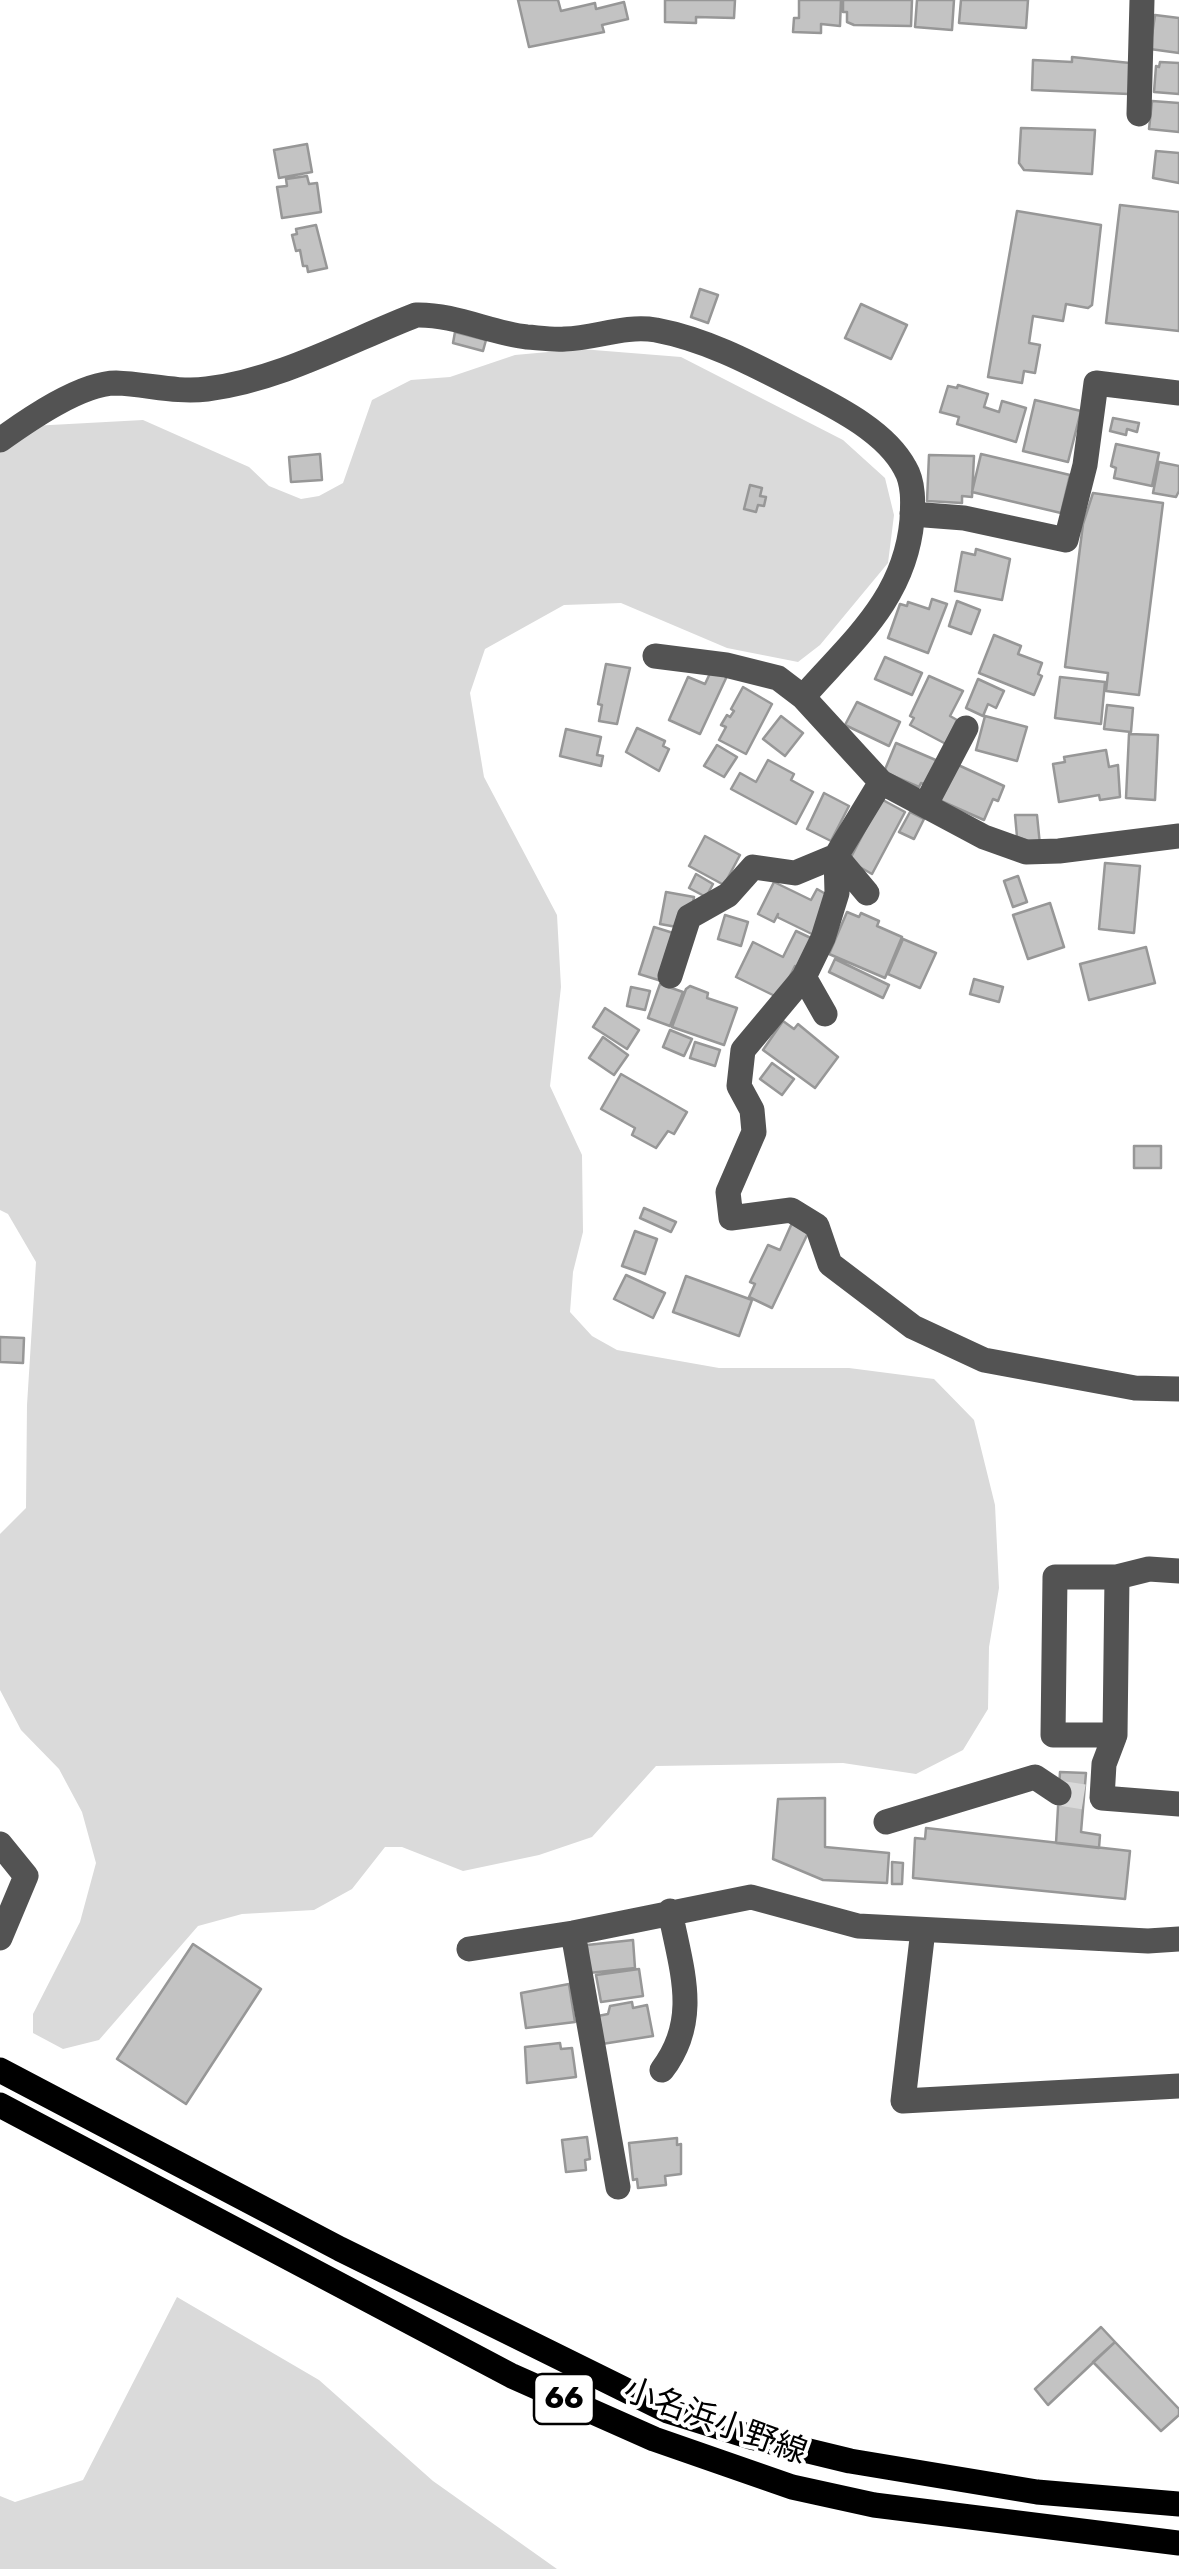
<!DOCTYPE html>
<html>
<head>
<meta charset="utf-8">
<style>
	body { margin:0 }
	canvas { display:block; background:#fff }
</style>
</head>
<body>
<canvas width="1179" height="2569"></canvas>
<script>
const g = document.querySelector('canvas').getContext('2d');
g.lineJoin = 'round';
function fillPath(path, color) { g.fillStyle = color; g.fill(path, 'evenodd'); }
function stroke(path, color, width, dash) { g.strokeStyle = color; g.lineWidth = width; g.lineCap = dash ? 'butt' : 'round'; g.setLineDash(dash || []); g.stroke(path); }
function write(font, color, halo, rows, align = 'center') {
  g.font = font + ' Rubik,"Noto Sans JP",sans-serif'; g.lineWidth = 8; g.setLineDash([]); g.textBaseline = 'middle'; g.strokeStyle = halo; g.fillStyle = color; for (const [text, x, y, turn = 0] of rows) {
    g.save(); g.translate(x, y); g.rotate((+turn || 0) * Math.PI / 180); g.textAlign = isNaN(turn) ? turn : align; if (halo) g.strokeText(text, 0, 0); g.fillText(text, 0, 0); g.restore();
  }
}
fillPath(new Path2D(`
	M581,349L681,357L843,440L885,478L894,515L888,563L820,645L798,662L727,648L621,603L564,605L485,649L470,693L484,777L557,915L561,987L550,1086L582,1155L583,1232L573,1272L570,1312L592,1336L617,1350L719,1368H849L934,1379L974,1420L995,1505L999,1588L989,1647L988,1709L963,1750L916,1774L843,1763L656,1766L592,1837L539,1855L463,1871L402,1847H385L352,1889L314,1910L242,1914L198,1926L99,2040L63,2049L33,2033V2014L80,1922L96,1863L82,1812L59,1769L21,1730L0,1690V1534L26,1508L27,1405L36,1262L8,1214L0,1210V451L32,426L143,420L249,467L269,486L301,499L319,496L343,483L372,400L411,380L450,377L515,355Z
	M177,2297L319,2380L433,2481L557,2569H0V2496L15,2502L83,2480Z`), '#dadada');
const building = new Path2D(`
	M518,0H558L561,11L595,3L596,9L624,2L628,19L602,25L604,32L529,47Z
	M665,0H735L734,18L696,17V23L665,22Z
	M799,0H841L840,26L821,24V33L793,32L794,18H799Z
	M843,0H912L911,26L854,25L847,22V12H843Z
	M917,0H954L952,30L915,27Z
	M961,0H1028L1026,28L959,23Z
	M1155,15L1179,18V53L1150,49Z
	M1072,57L1130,63L1129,94L1032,90L1033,60L1072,62Z
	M1160,62L1179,63V94L1154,92L1156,66L1159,67Z
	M1152,101L1179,103V132L1149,129Z
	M1021,128L1095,130L1092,174L1024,170L1019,163Z
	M307,144L312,172L279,178L274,150Z
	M1156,151L1179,153V183L1153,178Z
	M307,176L309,184L317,183L321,212L282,218L277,187L287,186L286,179Z
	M1120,205L1179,212V331L1106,323Z
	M1017,211L1101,225L1092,305L1088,308L1066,304L1063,321L1033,316L1029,343L1040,345L1035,373L1024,371L1022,383L988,377Z
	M316,225L327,268L308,272L307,266H303L300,250L296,251L292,235L297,234L296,229Z
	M700,289L718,295L708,323L691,317Z
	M861,304L907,325L891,359L845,338Z
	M455,332L486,340L483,351L453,343Z
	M958,385L988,394L984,407L999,412L1002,401L1026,408L1016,442L957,424L959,417L940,412L948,386L957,388Z
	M1035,400L1081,411L1068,462L1023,451Z
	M1113,418L1139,423L1137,432L1127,429L1126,435L1110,431Z
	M1116,444L1159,453L1152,486L1114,478L1116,468L1111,466Z
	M320,454L322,480L291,482L289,457Z
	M981,454L1070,475L1061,513L972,492Z
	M929,455L974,456L972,497L962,496V503L927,501Z
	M1159,462L1179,466V491L1176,497L1153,493Z
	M750,485L762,488L760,496L766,497L764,506L758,505L756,512L744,509Z
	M1093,493L1163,503L1139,695L1106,691L1108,673L1065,667L1083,524Z
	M976,549L1010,559L1002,600L955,591L962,552L975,555Z
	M932,599L947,604L928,653L888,638L900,604L907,606L908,602L929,609Z
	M957,601L980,610L971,634L949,626Z
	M994,635L1021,646L1018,654L1042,663L1038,674L1042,676L1034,695L979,673Z
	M885,657L922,673L912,695L875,679Z
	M606,664L630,668L617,724L599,721L602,705L598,704Z
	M712,669L727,676L700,734L669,720L688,677L705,684Z
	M929,676L963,691L950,716L957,720L946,744L910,725L914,718L910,716Z
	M1060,677L1105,682L1101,724L1055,718Z
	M978,679L1004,691L996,708L988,704L983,716L966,708Z
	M743,687L772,704L746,754L719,740L726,727L721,725L727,715L730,717L734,711L731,709Z
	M857,702L900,722L889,746L845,725Z
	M1107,705L1133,708L1131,732L1104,729Z
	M781,716L803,733L785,756L763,739Z
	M985,716L1027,727L1017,761L976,750Z
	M637,728L665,741L663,746L669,749L659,771L626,752Z
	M566,729L601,737L597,755L603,756L601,766L560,756Z
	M1129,734L1158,735L1155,800L1126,798Z
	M896,743L938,761L927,785L921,783L919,787L884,772Z
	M717,745L737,757L724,777L704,766Z
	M1106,750L1109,767L1118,765L1120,797L1100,800L1099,795L1059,802L1053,764L1065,762L1064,757Z
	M768,760L794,774L791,780L813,792L796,824L731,789L740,773L756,782Z
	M956,764L1004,786L998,801L993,799L984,820L939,800Z
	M824,793L849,806L831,841L807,829Z
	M881,799L905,812L872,874L849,861Z
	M910,812L924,819L914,839L899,832Z
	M1015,815H1037L1040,845L1017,837Z
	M705,836L740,855L724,885L689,866Z
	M1105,863L1140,866L1134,933L1099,929Z
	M696,874L713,884L706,897L689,888Z
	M1018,876L1027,902L1013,907L1004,881Z
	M774,882L811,900L817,889L831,897L814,935L777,917L778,914L774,922L758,914Z
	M666,892L694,897L688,929L660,924Z
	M1050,903L1064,947L1028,959L1013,915Z
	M847,912L859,917L861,913L879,921L877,926L902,937L885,978L829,954Z
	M725,915L748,922L741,946L718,939Z
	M654,927L686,937L671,984L639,974Z
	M796,931L813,939L802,969L795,966L779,998L736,977L753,942L783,957Z
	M903,939L936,953L920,988L888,974Z
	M1146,947L1155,983L1089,1000L1080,964Z
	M835,959L889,985L883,998L829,972Z
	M974,979L1003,987L999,1002L970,994Z
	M660,984L683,992L670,1026L648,1018Z
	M690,986L708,993L707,998L737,1008L724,1045L672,1027L686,989Z
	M631,987L650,991L645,1010L627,1006Z
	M605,1008L639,1030L627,1049L593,1027Z
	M783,1021L794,1029L798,1024L838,1057L815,1088L763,1050Z
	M670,1030L692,1039L684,1056L663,1047Z
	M603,1037L628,1055L614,1075L589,1058Z
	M695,1042L720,1050L715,1066L690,1058Z
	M772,1063L794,1079L782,1095L760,1079Z
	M621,1074L687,1112L674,1134L668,1131L656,1148L632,1135L635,1128L601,1109Z
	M1134,1146H1161V1168H1134Z
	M644,1208L676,1222L671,1232L640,1218Z
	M792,1223L809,1231L772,1308L749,1297L755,1284L750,1282L768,1245L780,1250Z
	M635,1231L657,1239L645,1274L622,1266Z
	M626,1275L665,1293L653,1318L614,1299Z
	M686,1276L752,1300L739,1336L673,1312Z
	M0,1337L24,1338L23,1363L0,1362Z
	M1060,1772L1086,1773L1081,1832L1100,1835L1099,1848L1056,1843Z
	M825,1798V1847L889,1853L887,1883L823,1880L773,1859L778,1799Z
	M926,1828L1130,1851L1125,1899L913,1878L915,1838L925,1839Z
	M892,1862L903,1863L902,1884H892Z
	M633,1940L635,1968L589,1973L587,1945Z
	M193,1944L261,1989L186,2104L117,2059Z
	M639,1969L643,1996L601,2002L596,1975Z
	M569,1984L575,2022L526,2028L521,1993Z
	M632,2002L633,2008L647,2005L653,2036L602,2044L598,2016L608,2014L610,2006Z
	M560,2043L561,2049L572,2048L576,2077L527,2083L525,2047Z
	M587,2137L590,2159L585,2160L586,2170L566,2172L562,2140Z
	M677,2138V2145L681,2144V2174L665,2176L666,2185L638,2188L637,2179L633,2180L629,2143Z
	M1101,2327L1115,2342L1048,2405L1035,2389Z
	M1115,2342L1179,2409V2415L1161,2431L1093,2362Z`);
fillPath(building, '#c3c3c3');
stroke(building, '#979797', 2.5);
stroke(new Path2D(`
	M1059,1793L1084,1797`), '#d9d9d9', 25, [25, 12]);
stroke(new Path2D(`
	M1139,114L1142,0
	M0,440C28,420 81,383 116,383C147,384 176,393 207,389C280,380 349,341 416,315C455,314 490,333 527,337C540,338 553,340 565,339C596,338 624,325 656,330C709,340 756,366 803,390C838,408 886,432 905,468C914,483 913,503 912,520C905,599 852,641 803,697
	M912,514L964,518L1066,540L1085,465L1096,383L1179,393
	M655,656L726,665L778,678L803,697L881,782L984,837L1026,852L1059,851L1179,836
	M881,782L836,856L837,893L823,938L804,977L743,1050L739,1086L752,1110L754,1132L728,1192L731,1218L791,1210L817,1226L830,1264L913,1327L984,1360L1135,1388L1179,1389
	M926,804L966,728
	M670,976L689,917L728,895L753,867L795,873L836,856L867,893
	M804,977L825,1014
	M1179,1571L1149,1569L1117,1577L1115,1735L1104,1764L1102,1798L1179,1804
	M1115,1735H1053L1055,1577H1117
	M886,1822L1035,1777L1059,1793
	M0,1844L26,1876L0,1938
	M923,1930L903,2101L1179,2086
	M573,1933L618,2187
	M469,1949L573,1933L751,1897L858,1926L1148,1941L1179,1939
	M662,2070C701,2019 681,1969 670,1911`), '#535353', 25);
stroke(new Path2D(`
	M0,2070L340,2249L668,2411L751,2437L850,2461L1037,2492L1179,2504
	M0,2105L512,2376L654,2439L792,2487L874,2505L1179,2543`), '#000', 25);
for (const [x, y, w] of [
	[564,2399,60]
]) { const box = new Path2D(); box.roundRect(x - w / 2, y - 25, w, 50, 8); g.fillStyle = '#fff'; g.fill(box); stroke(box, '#000', 2.5); }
write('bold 30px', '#000', null, [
	["66",564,2399]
]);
write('32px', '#000', '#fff', [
	["小名浜小野線",715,2422,20]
]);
</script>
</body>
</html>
